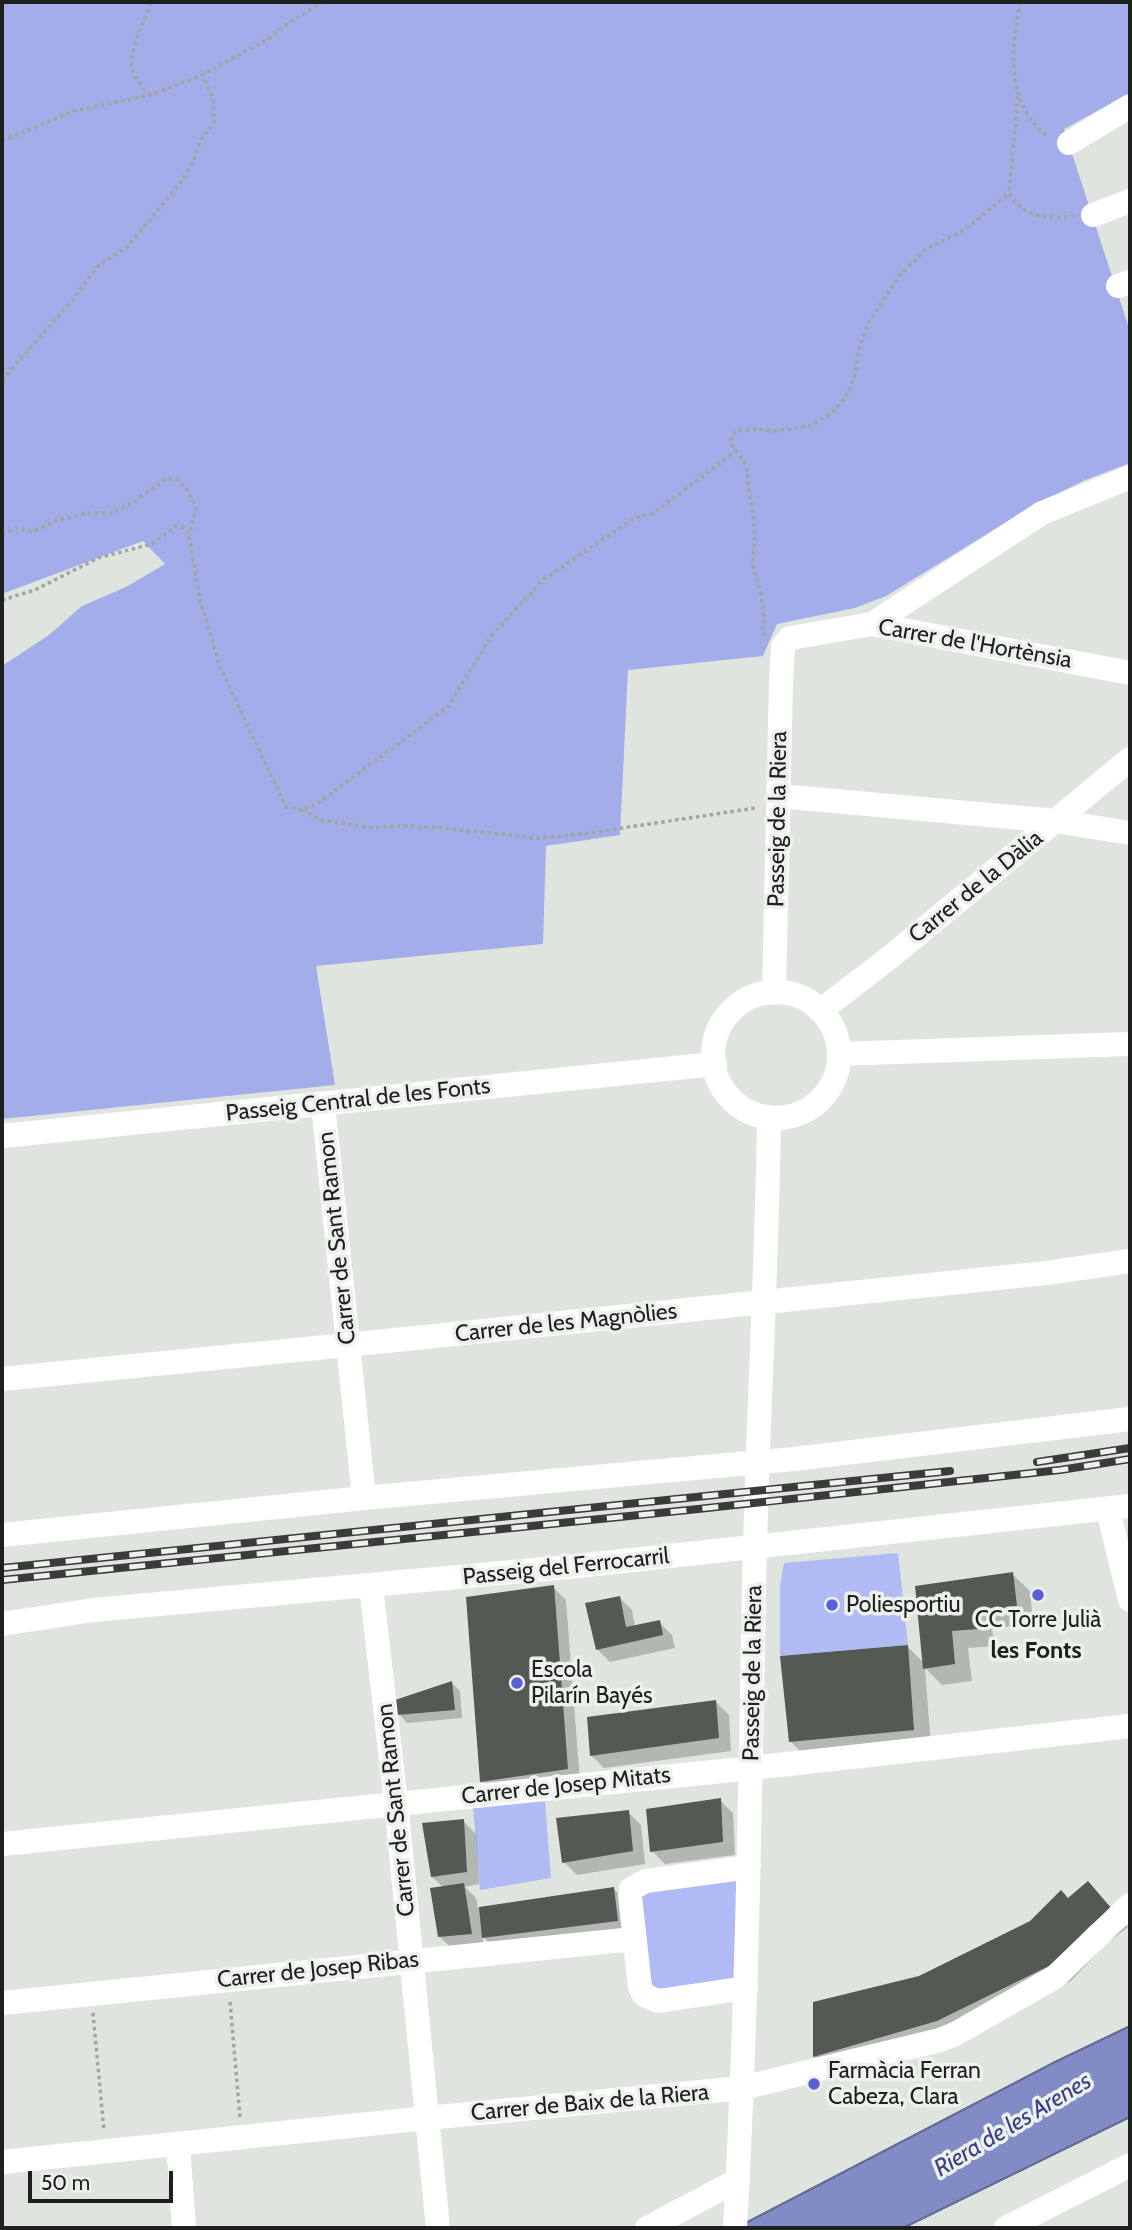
<!DOCTYPE html>
<html>
<head>
<meta charset="utf-8">
<style>
	body { margin:0 }
	#map { position:relative; width:1132px; height:2230px; overflow:hidden; background:#dfe5de; font-family:Cabin,sans-serif }
	canvas { display:block }
	.frame { position:absolute; inset:0; border:4px solid #1e201d; pointer-events:none }
	.scale { position:absolute; left:28px; top:2171px; width:145px; height:32px; box-sizing:border-box; border:4px solid #1e201d; border-top:0; padding-left:9px; font-size:21px; line-height:24px; white-space:nowrap; color:#1e201d; -webkit-text-stroke:5px #ecf2eb; paint-order:stroke }
</style>
</head>
<body>
<div id="map">
<canvas width="1132" height="2230"></canvas>
<div class="frame"></div>
<div class="scale">50 m</div>
</div>
<script>
const g = document.querySelector('canvas').getContext('2d');
g.lineJoin = 'round';
function fillPath(path, color) { g.fillStyle = color; g.fill(path, 'evenodd'); }
function stroke(path, color, width, dash) { g.strokeStyle = color; g.lineWidth = width; g.lineCap = dash ? 'butt' : 'round'; g.setLineDash(dash || []); g.stroke(path); }
function write(font, color, halo, rows, align = 'center') {
  g.font = font + ' Cabin,sans-serif'; g.lineWidth = 7; g.setLineDash([]); g.textBaseline = 'middle'; g.strokeStyle = halo; g.fillStyle = color; for (const [text, x, y, turn = 0] of rows) {
    g.save(); g.translate(x, y); g.rotate((+turn || 0) * Math.PI / 180); g.textAlign = isNaN(turn) ? turn : align; if (halo) g.strokeText(text, 0, 0); g.fillText(text, 0, 0); g.restore();
  }
}
fillPath(new Path2D(`
	M898,1553L908,1645L780,1656V1586L784,1563Z
	M544,1788L551,1878L480,1890L472,1795Z
	M749,1867L746,1988L651,1999L636,1884Z`), '#b0baf4');
fillPath(new Path2D(`
	M2,2H1130V93L1064,129L1130,331V463L1083,481L1031,507L886,596L855,608L777,624L763,656L628,670L620,835L546,846L543,944L316,966L335,1085L2,1119V666L49,635L82,606L126,587L165,564L143,541L2,594Z`), '#a2adea');
const water = new Path2D(`
	M1130,2026V2117L903,2228H736L1055,2062Z`);
fillPath(water, '#818bc6');
stroke(water, '#636b93', 2);
fillPath(new Path2D(`
	M1012,1574L1030,1591L1033,1623L992,1629L995,1646L968,1648L972,1681L942,1685L925,1668L931,1747L808,1759L791,1742L908,1647L925,1664L917,1588Z
	M553,1587L566,1600L580,1782L495,1794L482,1781Z
	M619,1597L632,1610L635,1627L659,1622L672,1635L675,1648L610,1662L597,1649Z
	M452,1683L460,1691L462,1718L407,1723L399,1714Z
	M716,1702L729,1715L731,1751L604,1768L591,1755Z
	M720,1800L733,1813L735,1855L665,1864L652,1851Z
	M628,1812L641,1825L645,1864L577,1875L564,1862Z
	M463,1821L476,1834L479,1884L465,1887L476,1898L478,1908L614,1889L627,1902L630,1934L497,1950L482,1936L484,1946L453,1950L440,1937L444,1888L432,1877Z
	M1088,1883L1128,1927L1106,1944L1071,1981L955,2037L831,2074L814,2057L919,1978L1031,1922L1068,1900Z`), '#0003');
fillPath(new Path2D(`
	M1013,1572L1017,1606L975,1612L979,1629L952,1631L955,1664L923,1669L915,1586Z
	M554,1585L568,1769L480,1782L466,1597Z
	M620,1596L626,1627L660,1620L663,1635L596,1650L585,1603Z
	M908,1645L914,1730L789,1742L780,1656Z
	M452,1681L455,1710L397,1715L395,1700Z
	M716,1700L719,1738L590,1756L587,1717Z
	M721,1798L723,1842L650,1852L646,1809Z
	M629,1810L633,1851L562,1863L556,1818Z
	M464,1819L467,1872L431,1877L422,1823Z
	M1088,1881L1112,1909L1089,1927L1053,1964L937,2021L813,2057V2002L919,1976L1030,1921L1061,1890L1068,1898Z
	M464,1883L472,1934L438,1937L430,1888Z
	M614,1887L618,1921L482,1938L479,1907Z`), '#545953');
stroke(new Path2D(`
	M1020,2C1011,48 1005,107 1049,137
	M150,95C144,88 136,81 133,72C127,51 145,22 151,2
	M1018,96L1009,193C1023,218 1048,219 1074,216
	M2,141L74,111L150,95L202,75L268,39L282,27L322,2
	M2,380L71,302L97,267L128,246L182,181L194,160L200,141L214,123L213,98L202,75
	M2,534L16,528L32,532L57,520L88,513H112L135,501L166,479H176L186,488L196,506L190,535
	M2,600L35,590L98,558L152,544L176,526L185,528L189,537L200,600L221,669L286,807L302,810L317,804L448,707L492,635L544,579L636,517L652,514L736,451
	M765,636L762,632L764,620L761,594L753,566L755,528L746,466L731,443L732,437L737,430L760,429L776,431L811,426L835,410L847,395L854,379L858,352L868,324L899,276L926,249L965,230L1009,193
	M302,810L321,820L374,828L398,826L442,828L538,838L582,834L756,808
	M230,2002L240,2117
	M93,2013L104,2131`), '#a1a6a0', 3.5, [3.5, 3.5]);
stroke(new Path2D(`
	M1069,143L1130,106
	M1093,215L1130,201
	M1118,286L1130,282
	M872,624L1042,513L1130,477
	M779,796L1056,821L1130,833
	M713 1055a63 63 0 1 1 126 0a63 63 0 1 1-126 0Z
	M774,993L781,682L783,646L790,638L872,624L1130,673
	M820,1011L889,958L1130,759
	M839,1054L1130,1044
	M323,1104L364,1498
	M2,1136L715,1064
	M2,1379L347,1345L1046,1273L1130,1261
	M1108,1510L1130,1600
	M2,1535L364,1498L794,1459L1130,1419
	M371,1586L396,1803L438,2228
	M2,1624L93,1610L568,1567L1130,1506
	M2,1844L752,1768L1130,1726
	M746,1988L658,2001L644,1995L640,1987L630,1896L631,1889L646,1881L749,1867
	M2,2003L634,1939
	M178,2144L184,2228
	M2,2162L427,2118L742,2088L940,2040L955,2034L1055,1977L1130,1905
	M647,2228L738,2180
	M735,2228C747,2014 750,1800 754,1586C757,1430 767,1274 769,1117
	M1006,2228L1130,2165`), '#fff', 24);
const rail = new Path2D(`
	M1037,1462L1130,1448
	M2,1568L950,1471
	M2,1580L698,1509L1060,1470L1130,1459`);
stroke(rail, '#3a3c39', 8);
stroke(rail, '#ecf2eb', 5, [16]);
for (const [x, y, r, color] of [
	[1038,1595,7,"#595fd6"],
	[832,1605,7,"#595fd6"],
	[517,1683,7,"#595fd6"],
	[814,2084,7,"#595fd6"]
]) { const dot = new Path2D(); dot.arc(x, y, r, 0, 2 * Math.PI); g.fillStyle = color; g.fill(dot); stroke(dot, '#ecf2eb', 2.5); }
write('23px', '#1e201d', '#ecf2eb', [
	["Carrer de l'Hortènsia",975,644,10],
	["Passeig de la Riera",778,819,-89],
	["Carrer de la Dàlia",976,887,-39],
	["Passeig Central de les Fonts",358,1100,-6],
	["Carrer de Sant Ramon",337,1238,-96],
	["Carrer de les Magnòlies",566,1323,-6],
	["Passeig del Ferrocarril",566,1567,-6],
	["Passeig de la Riera",753,1673,-89],
	["Carrer de Josep Mitats",566,1786,-6],
	["Carrer de Sant Ramon",396,1810,-96],
	["Carrer de Josep Ribas",318,1970,-6],
	["Carrer de Baix de la Riera",590,2103,-5]
]);
write('23px', '#1e201d', '#ecf2eb', [
	["Poliesportiu",846,1605],
	["CC Torre Julià",1038,1620,"center"],
	["Escola",531,1670],
	["Pilarín Bayés",531,1696],
	["Farmàcia Ferran",828,2071],
	["Cabeza, Clara",828,2097]
], 'left');
write('bold 24px', '#1e201d', '#ecf2eb', [
	["les Fonts",1036,1651]
]);
write('italic 24px', '#3a3f88', '#ecf2eb', [
	["Riera de les Arenes",1013,2125,-31]
]);
</script>
</body>
</html>
